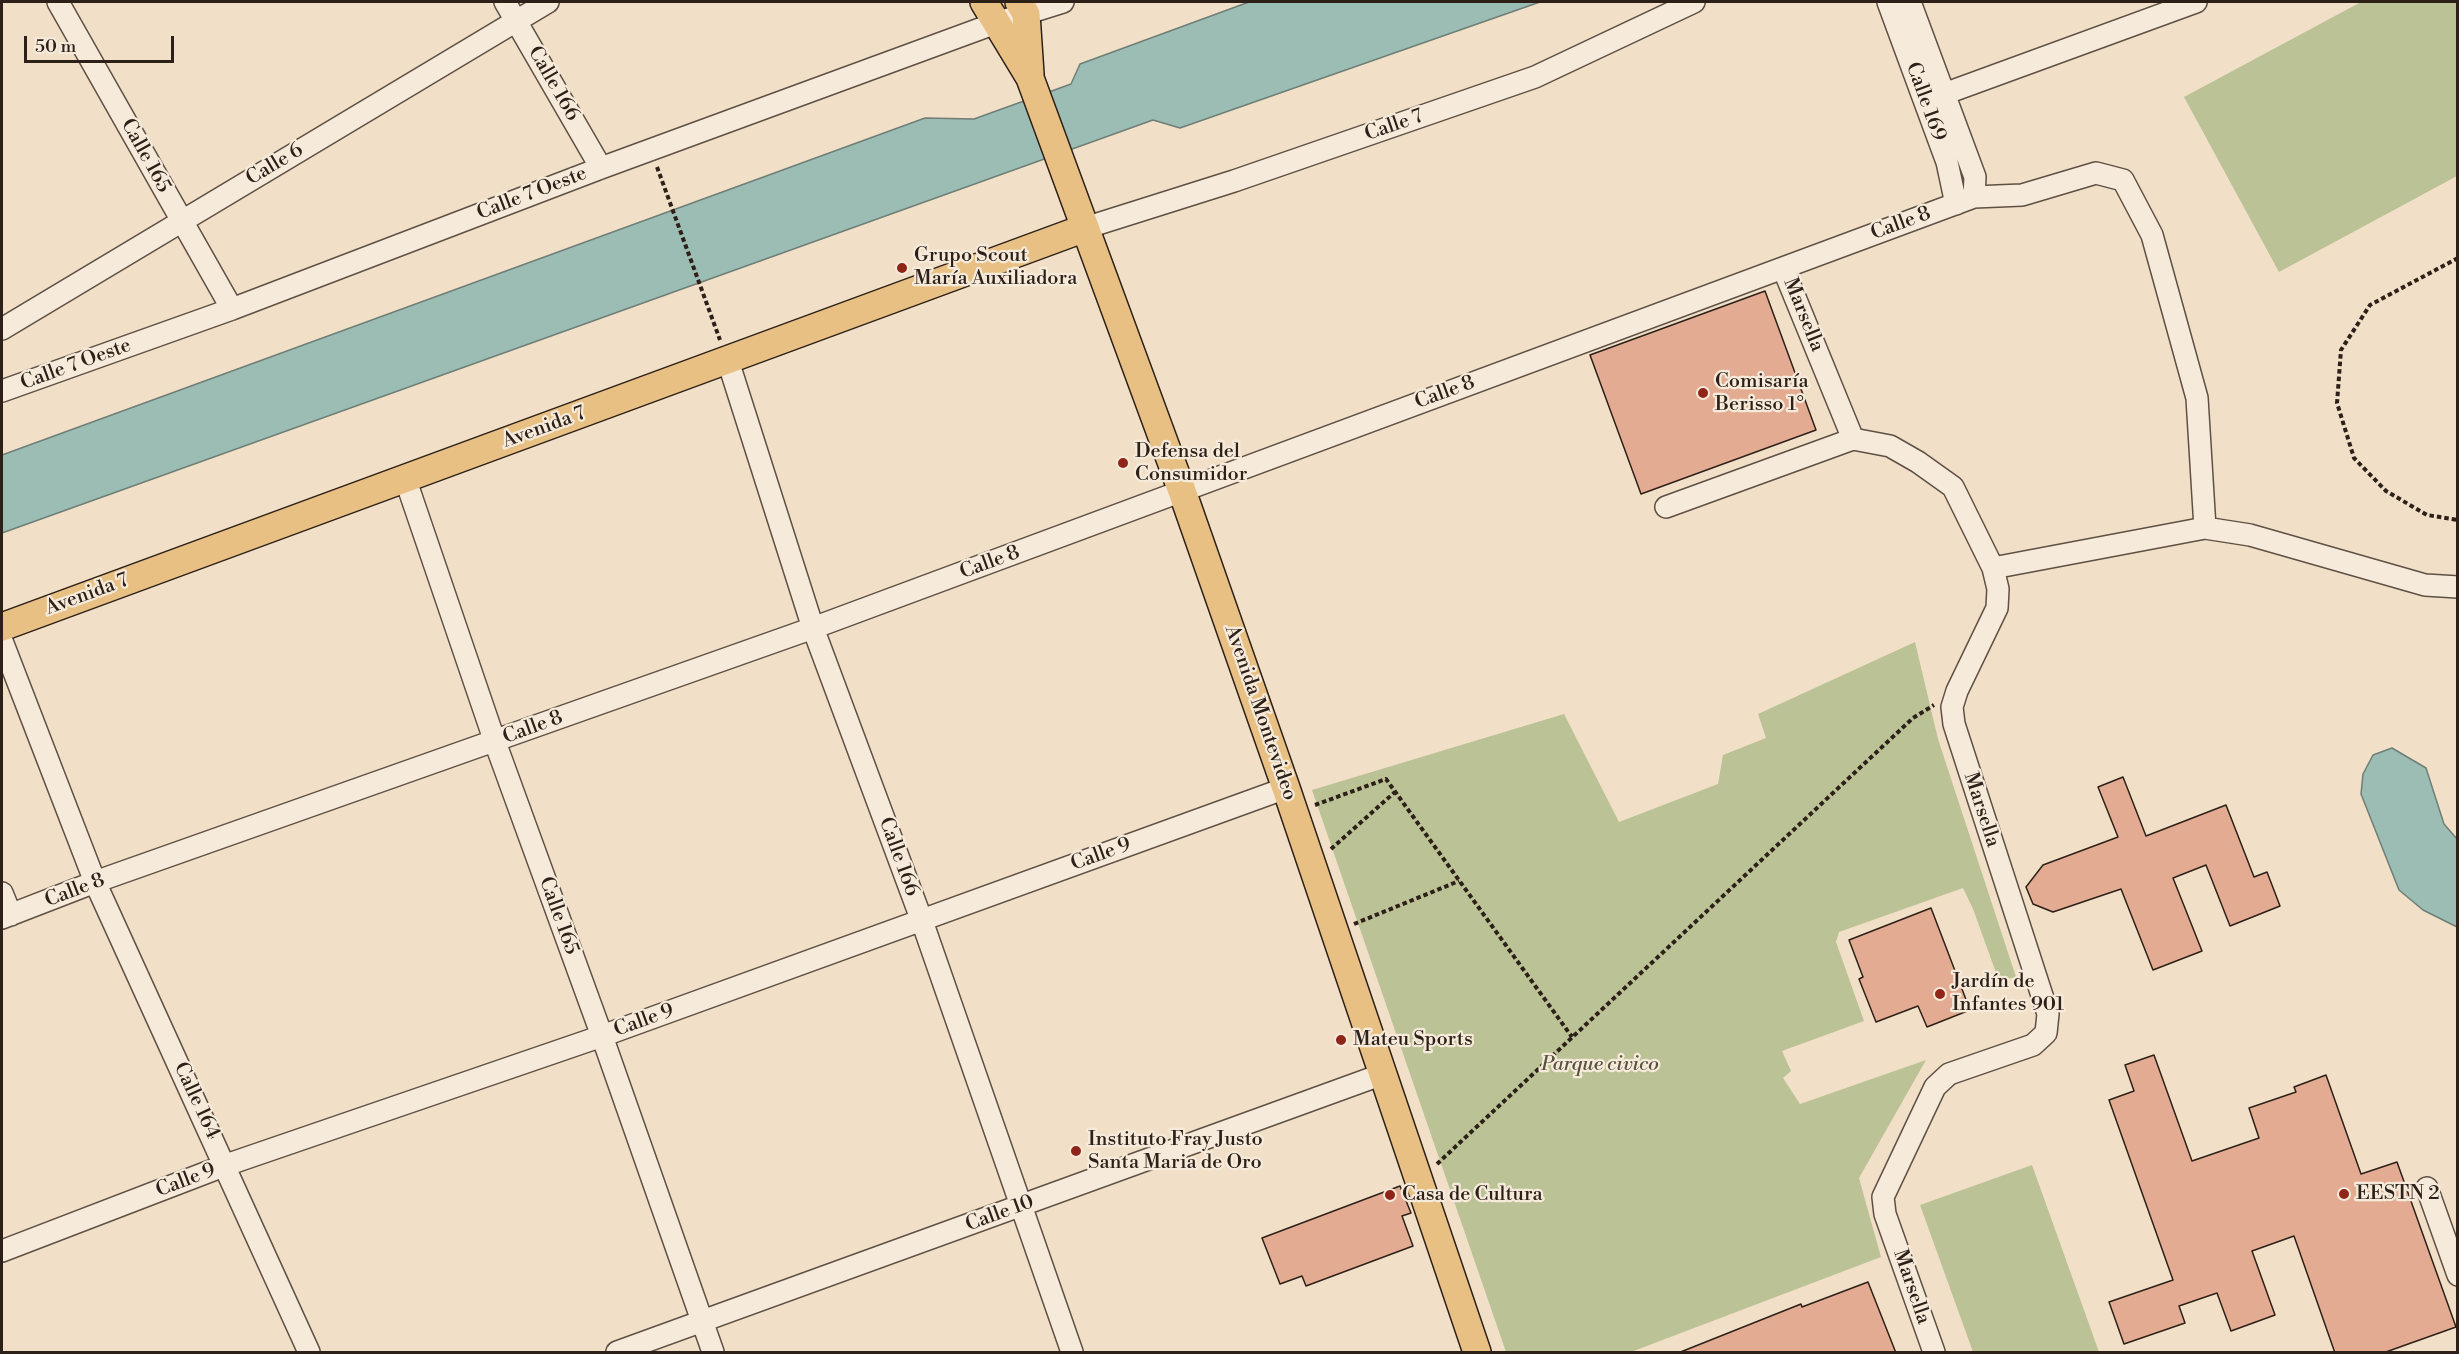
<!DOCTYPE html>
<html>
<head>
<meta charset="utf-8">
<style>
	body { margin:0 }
	#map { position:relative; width:2459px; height:1354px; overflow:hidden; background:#f1e0c7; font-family:"Libre Bodoni",serif }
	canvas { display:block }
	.frame { position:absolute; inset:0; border:3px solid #2d2018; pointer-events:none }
	.scale { position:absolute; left:24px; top:36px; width:150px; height:27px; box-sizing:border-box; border:3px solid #2d2018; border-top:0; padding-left:8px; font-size:18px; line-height:21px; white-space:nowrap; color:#2d2018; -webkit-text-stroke:4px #f6ebdb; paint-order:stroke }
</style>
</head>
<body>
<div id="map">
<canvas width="2459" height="1354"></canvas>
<div class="frame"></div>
<div class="scale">50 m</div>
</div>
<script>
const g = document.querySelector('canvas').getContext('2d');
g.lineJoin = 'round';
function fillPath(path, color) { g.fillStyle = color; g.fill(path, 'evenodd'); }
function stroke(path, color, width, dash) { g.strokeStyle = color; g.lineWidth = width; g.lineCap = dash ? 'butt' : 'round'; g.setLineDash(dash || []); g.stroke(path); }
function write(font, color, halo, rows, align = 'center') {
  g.font = font + ' "Libre Bodoni",serif'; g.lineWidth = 4.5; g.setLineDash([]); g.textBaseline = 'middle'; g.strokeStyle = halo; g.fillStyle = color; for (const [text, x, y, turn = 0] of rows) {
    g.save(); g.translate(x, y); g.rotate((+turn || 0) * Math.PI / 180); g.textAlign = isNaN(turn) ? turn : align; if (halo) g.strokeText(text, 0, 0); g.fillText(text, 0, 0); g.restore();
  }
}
fillPath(new Path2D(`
	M2361,2H2457V176L2279,272L2184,97Z
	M1915,642L1938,739L2016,977L1999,981L1973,909L1963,888L1839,932L1836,942L1864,1021L1782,1051L1791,1071L1783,1078L1800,1104L1926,1060L1859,1178L1881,1257L1631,1352H1506L1312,790L1564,714L1619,822L1718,784L1723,755L1766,738L1758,714Z
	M2032,1165L2099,1352H1973L1920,1205Z`), '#bbc295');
const water = new Path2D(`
	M1249,2H1540L1180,128L1153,120L2,533V455L925,118L974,119L1071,84L1080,64Z
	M2392,748L2426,768L2444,824L2457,839V927L2423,910L2399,890L2361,794L2363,774L2373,755Z`);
fillPath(water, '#9bbdb4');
stroke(water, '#6f7e76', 1.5);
const building = new Path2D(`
	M1765,291L1816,430L1641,494L1590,355Z
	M2123,777L2146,836L2226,805L2254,877L2267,872L2280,906L2230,926L2206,865L2173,878L2202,951L2153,970L2121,889L2053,912L2033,904L2026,887L2043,865L2118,837L2098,787Z
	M1931,908L1970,1010L1927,1027L1918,1006L1876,1022L1859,979L1863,977L1849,940Z
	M2154,1055L2192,1161L2259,1138L2249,1108L2296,1092L2294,1087L2326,1075L2361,1174L2397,1162L2456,1327L2383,1353H2335L2294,1236L2252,1251L2275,1315L2231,1331L2217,1293L2179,1306L2185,1323L2124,1344L2109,1302L2173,1280L2109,1100L2134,1091L2125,1065Z
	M1400,1186L1411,1213L1402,1216L1413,1246L1306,1286L1302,1276L1280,1284L1262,1238Z
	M1868,1282L1896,1353H1678L1801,1304L1802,1307Z`);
fillPath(building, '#e3ac92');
stroke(building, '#2d2018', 1.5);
const minor = new Path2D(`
	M58,2L232,309
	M505,2L601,168
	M1888,2L1947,162L1956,204
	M1910,2L1975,177L1974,197
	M1944,94L2196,2
	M1085,228L1234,181L1535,77L1694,2
	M1783,268L1853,439L1890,446L1918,462L1953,487L1993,568L1998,589L1997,608L1957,691L1952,707L1954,724L2048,1014L2046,1033L2033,1045L1949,1074L1935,1087L1883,1197L1885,1214L1934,1352
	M2,329L548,2
	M728,361L813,628L922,921L1072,1352
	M2,391L232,309L601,168L996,23L1063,2
	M405,478L495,742L602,1036L713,1352
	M1666,507L1853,439
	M1993,568L2205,528L2250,535L2425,585L2458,587
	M2,641L95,882L309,1352
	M2,893L11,915
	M2,918L95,882L813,628L1974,197L2022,195L2096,173L2123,180L2152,235L2197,398L2205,528
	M2427,1188L2458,1275
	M2,1251L226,1165L602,1036L1286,788
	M617,1352L1383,1074`);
const major = new Path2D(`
	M984,2L1030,78L1182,491L1286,788L1477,1352
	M1019,2L1026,14L1030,74
	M2,627L1085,228`);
stroke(minor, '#5e5044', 24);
stroke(major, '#2d2018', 30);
stroke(new Path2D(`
	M657,167L720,340
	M2458,258L2370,305L2341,350L2337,403L2354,458L2386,491L2427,515L2458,520
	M1315,805L1386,779L1572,1037
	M1331,849L1395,792
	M1354,924L1459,881
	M1437,1164L1913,718L1934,705`), '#2d2018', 4, [4.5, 3]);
stroke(minor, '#f6ebdb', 21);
stroke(major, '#e8c084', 27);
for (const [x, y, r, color] of [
	[902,268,6,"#8f2418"],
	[1703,393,6,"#8f2418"],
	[1123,463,6,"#8f2418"],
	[1940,994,6,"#8f2418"],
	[1341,1040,6,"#8f2418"],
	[1076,1151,6,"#8f2418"],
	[2344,1194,6,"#8f2418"],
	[1390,1195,6,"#8f2418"]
]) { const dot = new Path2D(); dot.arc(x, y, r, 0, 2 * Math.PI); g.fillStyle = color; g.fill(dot); stroke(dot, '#f6ebdb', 2); }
write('20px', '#2d2018', '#f6ebdb', [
	["Calle 166",553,84,60],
	["Calle 169",1925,102,70],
	["Calle 7",1394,126,-19],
	["Calle 165",145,156,61],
	["Calle 6",275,165,-31],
	["Calle 7 Oeste",532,194,-21],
	["Calle 8",1901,224,-20],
	["Marsella",1803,315,68],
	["Calle 7 Oeste",76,365,-20],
	["Calle 8",1445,393,-20],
	["Avenida 7",544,428,-20],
	["Calle 8",990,563,-20],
	["Avenida 7",87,595,-20],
	["Avenida Montevideo",1260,713,71],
	["Calle 8",533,728,-20],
	["Marsella",1981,810,72],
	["Calle 9",1101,855,-20],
	["Calle 166",898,857,70],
	["Calle 8",75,891,-21],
	["Calle 165",558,916,70],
	["Calle 9",644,1021,-20],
	["Calle 164",196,1101,65],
	["Calle 9",186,1181,-21],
	["Calle 10",1000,1214,-20],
	["Marsella",1911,1287,71]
]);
write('20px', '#2d2018', '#f6ebdb', [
	["Grupo Scout",914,256],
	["María Auxiliadora",914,279],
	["Comisaría",1715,382],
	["Berisso 1°",1715,405],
	["Defensa del",1135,452],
	["Consumidor",1135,475],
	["Jardín de",1952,982],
	["Infantes 901",1952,1005],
	["Mateu Sports",1353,1040],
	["Instituto Fray Justo",1088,1140],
	["Santa Maria de Oro",1088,1163],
	["EESTN 2",2356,1194],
	["Casa de Cultura",1402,1195]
], 'left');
write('italic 20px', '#58513e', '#f6ebdb', [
	["Parque civico",1600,1065]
]);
</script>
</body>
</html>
